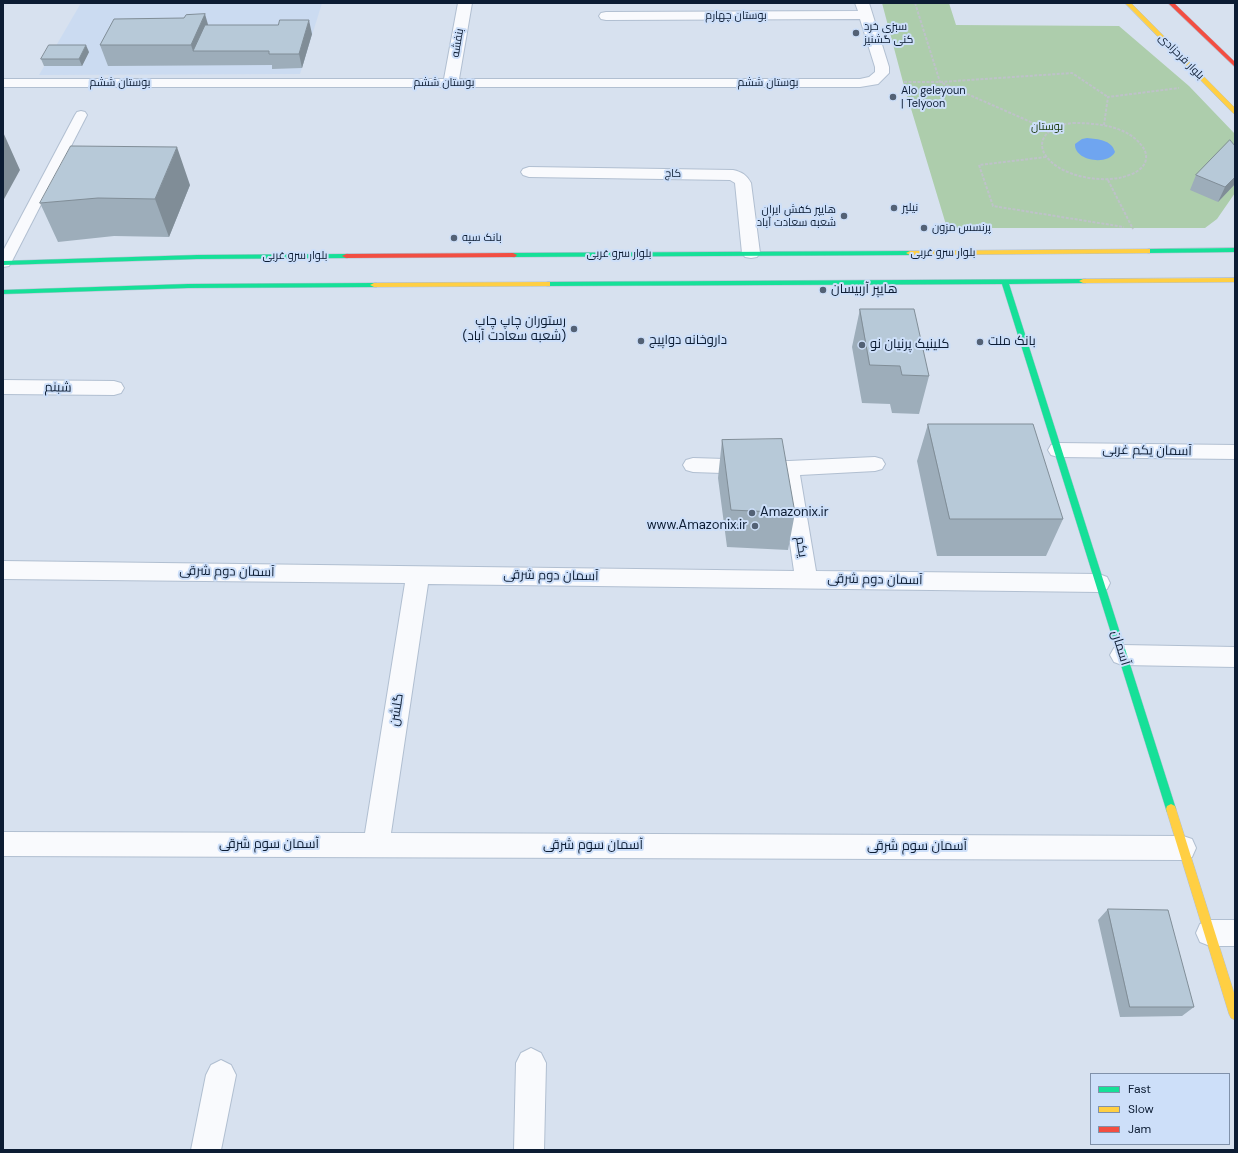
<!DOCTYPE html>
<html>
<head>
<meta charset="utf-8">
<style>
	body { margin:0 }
	#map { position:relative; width:1238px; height:1153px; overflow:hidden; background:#d7e1ef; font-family:"DM Sans",sans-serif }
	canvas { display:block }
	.frame { position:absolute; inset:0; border:4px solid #0c1c33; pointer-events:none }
	.legend { position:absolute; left:1090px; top:1073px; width:140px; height:72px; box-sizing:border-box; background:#cddff9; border:1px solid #8091aa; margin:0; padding:5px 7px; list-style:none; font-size:12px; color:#0c1c33 }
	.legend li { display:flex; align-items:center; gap:8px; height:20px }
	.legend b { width:20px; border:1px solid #8091aa }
</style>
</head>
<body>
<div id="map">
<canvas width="1238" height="1153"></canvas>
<div class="frame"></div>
<ul class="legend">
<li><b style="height:5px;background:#16e098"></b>Fast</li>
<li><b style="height:5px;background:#ffcf43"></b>Slow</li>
<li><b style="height:5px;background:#f24e42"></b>Jam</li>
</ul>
</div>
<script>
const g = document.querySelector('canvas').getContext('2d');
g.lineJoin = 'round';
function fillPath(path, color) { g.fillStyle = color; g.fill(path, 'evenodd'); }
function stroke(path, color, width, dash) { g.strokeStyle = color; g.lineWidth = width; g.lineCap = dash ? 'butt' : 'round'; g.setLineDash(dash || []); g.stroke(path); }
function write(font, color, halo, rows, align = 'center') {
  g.font = font + ' "DM Sans",Cairo,sans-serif'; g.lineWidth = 4; g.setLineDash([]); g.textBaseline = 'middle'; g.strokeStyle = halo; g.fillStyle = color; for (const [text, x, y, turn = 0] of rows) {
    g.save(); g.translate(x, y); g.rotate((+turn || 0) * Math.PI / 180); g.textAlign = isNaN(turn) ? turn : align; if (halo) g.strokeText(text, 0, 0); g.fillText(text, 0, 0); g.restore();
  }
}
fillPath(new Path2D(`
	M81,3H322L300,74L39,75Z`), '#cbdbf1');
fillPath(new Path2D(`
	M882,3H949L956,25L1119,26L1189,86L1235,134V193L1217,219L1205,228H947L903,82Z`), '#adcdac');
fillPath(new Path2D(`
	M1087,138C1098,139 1112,140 1115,152C1108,166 1074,161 1075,144L1082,139Z`), '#6fa5f0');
const lane = new Path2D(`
	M81,111L85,112L87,115L11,263L9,266L3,267V251L75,115L77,112Z`);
const street = new Path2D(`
	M458,3H472L459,79H860L869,77L875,72V67L860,19L606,20L601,19L599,16L601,13L606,12L858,11L855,3H869L889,67V73L878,84L860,87H3V79H444Z
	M529,167L733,170C742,172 747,175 751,183L760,253L757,257L751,258L745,257L742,253L735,183L730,180L529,177L523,175L521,172L523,169Z
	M3,380L114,381L121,383L124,388L121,393L114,395L3,394Z
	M1058,443L1235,445V459L1058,457L1051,455L1048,450L1051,445Z
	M875,457L882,459L885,464L882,469L875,471L800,475L816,571L1099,574L1107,577L1110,583L1107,589L1099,592L428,584L391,833L1183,836L1192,839L1196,848L1192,857L1183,860L3,856V832L365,833L405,583L3,579V561L794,571L780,475L693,472L686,470L683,465L686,460L693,458L789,461Z
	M1122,645L1235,647V667L1122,665L1114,662L1110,655L1114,648Z
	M1210,920H1235V946H1210L1200,942L1196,933L1200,924Z
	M531,1048L541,1053L546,1063L544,1150H514L516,1063L521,1053Z
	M221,1060L231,1065L236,1075L221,1150H191L206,1075L211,1065Z`);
const fast = new Path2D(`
	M1235,248V252L1148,253L1144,251L1148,249Z
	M910,251L914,253L912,255L513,257L509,255L513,253Z
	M346,254H348V258L197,259L3,265V261L197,255Z
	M1083,279H1086V283L1009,284L1176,809L1175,812L1171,814L1167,812L1166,809L1002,284L547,286L543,284L547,282Z
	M374,283H377V287L188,288L3,294V290L188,284Z`);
const slow = new Path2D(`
	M1125,3H1131L1235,108V114L1233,113Z
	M1148,249H1150V253L910,255L906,253L910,251Z
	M1235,278V282L1083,283L1079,281L1083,279Z
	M547,282H550V286L374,287L370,285L374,283Z
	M1171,804L1175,806L1176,809L1235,996V1020L1231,1018L1229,1014L1166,809L1167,806Z`);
const jam = new Path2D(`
	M1168,3H1174L1235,62V67Z
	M513,253L517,255L515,257L346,258L342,256L346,254Z`);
stroke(lane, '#b1bfd1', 2);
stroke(street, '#b1bfd1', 2);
stroke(fast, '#b1bfd1', 1);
stroke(slow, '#b1bfd1', 1);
stroke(jam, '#b1bfd1', 1);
stroke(new Path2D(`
	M915,3L940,82L1049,130
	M904,82H940L1072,73L1108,97
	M1073,123C1098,123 1130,126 1144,149C1147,154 1147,161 1143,166C1138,173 1127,176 1119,178C1100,181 1080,178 1063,170C1030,152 1038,127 1073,123Z
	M1104,125L1108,97L1179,88
	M1046,157L979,165L993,206L1124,227
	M1108,180L1133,229`), '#bec2c9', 2, [3, 1.5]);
fillPath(lane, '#f9fafd');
fillPath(street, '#f9fafd');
fillPath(fast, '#16e098');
fillPath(slow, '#ffcf43');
fillPath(jam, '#f24e42');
fillPath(new Path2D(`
	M208,25L312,34L302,68L272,69V65L108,66L100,45Z
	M89,52L82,66H44L41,59Z
	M1235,146V184L1218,202L1190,190L1196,175Z
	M190,185L169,237L114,236L58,242L40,203Z
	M860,309L929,376L919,414L892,413L890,404L862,403L852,347Z
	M928,424L1063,519L1046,556H937L917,461Z
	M722,440L795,513L788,550L727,547L718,478Z
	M1108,909L1194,1007L1182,1016L1120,1017L1098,920Z`), '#9dadba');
fillPath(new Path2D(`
	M205,14L211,35L193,51L191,45Z
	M309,20L312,34L302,68L299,54Z
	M86,45L89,52L82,66L79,59Z
	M3,132L20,170L3,201Z
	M177,147L190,185L169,237L155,199Z
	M1235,177V184L1218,202L1225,187Z`), '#808d97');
const building = new Path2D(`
	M205,14L191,45H100L114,19L184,18L186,15Z
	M280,20H309L299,54H269V51H193L205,25H278Z
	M49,45H86L79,59H41Z
	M1230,140L1235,146V177L1225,187L1196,175Z
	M71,146L177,147L155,199L98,198L40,203Z
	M860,309H914L929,376L902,375L900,366L870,365Z
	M928,424H1033L1063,519H950Z
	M782,439L795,513L731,510L722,440Z
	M1108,909L1168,910L1194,1007H1130Z`);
fillPath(building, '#b7c9d8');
stroke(building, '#808d97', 1);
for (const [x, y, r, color] of [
	[856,33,4,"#536175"],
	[893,97,4,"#536175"],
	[894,208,4,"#536175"],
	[844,216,4,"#536175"],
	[924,228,4,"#536175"],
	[454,238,4,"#536175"],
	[823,290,4,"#536175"],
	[574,329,4,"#536175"],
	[641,341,4,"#536175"],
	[980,342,4,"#536175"],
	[862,345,4,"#536175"],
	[752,513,4,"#536175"],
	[755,526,4,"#536175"]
]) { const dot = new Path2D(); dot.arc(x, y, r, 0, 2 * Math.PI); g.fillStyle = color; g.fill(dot); stroke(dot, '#cddff9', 1.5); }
write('11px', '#0c1c33', '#cddff9', [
	["بوستان چهارم",736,16],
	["بنفشه",458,43,-81],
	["بلوار فرحزادی",1181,57,45],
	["بوستان ششم",120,83],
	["بوستان ششم",444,83],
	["بوستان ششم",768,83],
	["کاج",673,174,1],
	["بلوار سرو غربی",943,253],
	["بلوار سرو غربی",619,254],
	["بلوار سرو غربی",295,256]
]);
write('11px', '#0c1c33', '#cddff9', [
	["سبزی خرد",864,27],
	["کنی گشنیز",864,40],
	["Alo geleyoun",901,91],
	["| Telyoon",901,104],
	["نیلپر",902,208],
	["هایپر کفش ایران",836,210,"right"],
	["شعبه سعادت آباد",836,223,"right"],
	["پرنسس مزون",932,228],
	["بانک سپه",462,238]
], 'left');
write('11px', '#1b3a0d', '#cddff9', [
	["بوستان",1047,127]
]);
write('13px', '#0c1c33', '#cddff9', [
	["هایپر آربیسان",831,290],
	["رستوران چاپ چاپ",566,322,"right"],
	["(شعبه سعادت آباد)",566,337,"right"],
	["داروخانه دواپیچ",649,341],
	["بانک ملت",988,342],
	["کلینیک پرنیان نو",870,345],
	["Amazonix.ir",760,513],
	["www.Amazonix.ir",747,526,"right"]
], 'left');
write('13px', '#0c1c33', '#cddff9', [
	["شبنم",58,388,1],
	["آسمان یکم غربی",1147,451,1],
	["یکم",801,547,81],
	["آسمان دوم شرقی",227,572,1],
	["آسمان دوم شرقی",551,576,1],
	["آسمان دوم شرقی",875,580,1],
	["آسمان",1120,648,73],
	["گلشن",397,710,-81],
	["آسمان سوم شرقی",269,845],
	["آسمان سوم شرقی",593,846],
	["آسمان سوم شرقی",917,847]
]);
</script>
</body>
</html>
